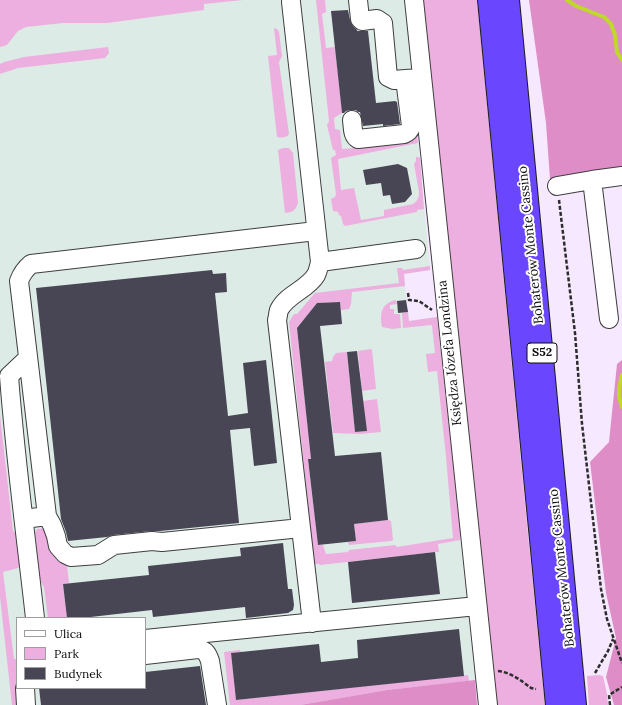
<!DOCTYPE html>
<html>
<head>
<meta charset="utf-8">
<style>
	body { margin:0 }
	#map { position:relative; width:622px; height:705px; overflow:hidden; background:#f5e8ff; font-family:Lora,serif }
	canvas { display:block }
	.legend { position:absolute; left:16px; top:617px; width:130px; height:72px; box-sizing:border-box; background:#fff; border:1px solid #9d9d9d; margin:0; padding:5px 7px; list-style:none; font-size:12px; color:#0b0b0b }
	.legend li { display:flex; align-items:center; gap:8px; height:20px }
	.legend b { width:20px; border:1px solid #9d9d9d }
</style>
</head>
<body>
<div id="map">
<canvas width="622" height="705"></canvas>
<ul class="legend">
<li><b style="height:5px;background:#fff"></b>Ulica</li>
<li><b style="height:11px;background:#ecafdf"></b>Park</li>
<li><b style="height:11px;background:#484654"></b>Budynek</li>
</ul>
</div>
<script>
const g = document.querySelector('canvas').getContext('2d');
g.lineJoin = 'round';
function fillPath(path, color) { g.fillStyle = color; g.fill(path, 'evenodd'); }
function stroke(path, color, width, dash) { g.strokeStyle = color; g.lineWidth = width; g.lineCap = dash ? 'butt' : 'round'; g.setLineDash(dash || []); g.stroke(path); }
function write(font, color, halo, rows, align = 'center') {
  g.font = font + ' Lora,serif'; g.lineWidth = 4; g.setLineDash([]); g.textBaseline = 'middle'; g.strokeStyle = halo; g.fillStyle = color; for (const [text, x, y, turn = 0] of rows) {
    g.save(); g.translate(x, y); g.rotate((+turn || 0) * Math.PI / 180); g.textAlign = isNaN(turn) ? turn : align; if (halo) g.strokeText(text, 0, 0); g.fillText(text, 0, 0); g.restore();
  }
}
fillPath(new Path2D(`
	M0,0H405L430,270L404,274L405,286L409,321L437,317L461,537H460L475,680L387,690L300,705H0ZM17,618H145V688H17Z`), '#ddebe6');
fillPath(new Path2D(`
	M0,0H243L204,4V10L107,23H63L26,27L18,31L7,45L0,47Z
	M316,0H325L326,12L322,14L326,48L335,47L342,113L334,118L335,129L340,130L342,149L371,147L417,133L418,143L338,159L341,190L354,188L361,220L384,216V210L413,204C418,201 419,197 419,192L414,164L416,161V157H418L420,158L424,209L417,210V212L345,226L343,224L341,216L339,215L338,212L333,211L331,199L335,197L336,194L331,158L336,155L335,150H333L327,125L329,121Z
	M419,0H477C500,235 521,470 545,705H497Z
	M274,28L277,29L279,32L282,56L279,62L289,134C286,138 283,138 277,137L268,56L277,55Z
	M108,47L109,53L105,58L18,68L0,74V64L4,62L24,57Z
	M283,148H289L293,153L298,203C295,211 293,212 285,213L278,150Z
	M430,266V270L404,274L405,286L352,292L351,304L349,309L341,310L339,302L317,303L297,328L311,459L308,460L318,545H323L326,554L348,552L349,550L395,545L397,547L453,538L446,457L437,371L428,372L426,354L435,353L432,326L431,325L403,328L402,313L408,312L409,321L437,317L461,537H460V540L438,544L439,552H435L320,565L319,564H313L307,516L308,504L289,322L294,314H297L315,293L399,283L397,268H402L403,270Z
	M396,300L397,304L390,305V309H394V314H400L401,328L392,329L382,327C380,314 380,304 396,300Z
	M371,349L372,350L376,389L362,391L358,351Z
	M347,352L355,432L366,431L363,401L377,399L381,432L360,434L333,433L325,362L332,361L333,357L336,353Z
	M0,415L13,531L20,536L22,564L18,568L3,572L14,659H17V688L23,705H12L0,597Z
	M388,520L391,521L393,540L391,541L349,545L348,542L356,541L354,524Z
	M44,528L60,558L67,566L69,583L63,584L67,618H48L44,587L41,582L38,573L35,532L37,529Z
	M240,650L241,652L231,653L236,700L468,675L469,681L387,690L300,705H230L224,652Z
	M599,675L603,676L607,694L608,705H589L587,676Z`), '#ecafdf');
fillPath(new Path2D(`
	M529,0H622V171L554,182L550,179L546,123Z
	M622,360V705H614L606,677L616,638L606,593L590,462L609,442L617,364Z
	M475,680L477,705H300L387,690Z`), '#de8dc7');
stroke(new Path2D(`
	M567,0L576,6L604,17L611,24L615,35L617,52L622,60
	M622,375C619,386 617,396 622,407`), '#c0d82a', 4);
fillPath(new Path2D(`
	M348,10L350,20L353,26L357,30V31H368L376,103L395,101L397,102L400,124L383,126V124L363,126L360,112H358L356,110H351L346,111L344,113H342L331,11Z
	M398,164L407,168L412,194L405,202L392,204L390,195L383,196L381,183L366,185L363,170Z
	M212,270L213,274L226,273L227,292L215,293L228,416L248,413L243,363L266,360L277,463L254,466L250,428L230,430L239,523L160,531H151L113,535L107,537L68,541L66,532L61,519L36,288Z
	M406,300L408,312L398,313L397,301Z
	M340,302L342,324L320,326L335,456L381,452L388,520L354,524L356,541L318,545L308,459H311L297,328L317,303Z
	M357,351L367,431L355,432L347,352Z
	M283,543L288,589H292L294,605L293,610L288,613L246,618L245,607L153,617L152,610L82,618H67L63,584L149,575L148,566L241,556L240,548Z
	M435,552L440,594L352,603L348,562Z
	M459,629L464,676L236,700L231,653L319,644L321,662L358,658L357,640Z
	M200,666L206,705H41L39,688H145V672Z`), '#484654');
const minor = new Path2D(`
	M358,0L360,19L362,21L377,19L383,23L388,77L394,80L405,79
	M414,0L488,705
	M291,2L320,262C319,266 318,271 316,275C307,290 287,294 279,310C278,313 278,317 277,320L312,623
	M352,120C353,127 352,136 358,139L404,134C408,132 410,131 411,126L405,79L422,78
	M592,180L609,319
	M557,186L592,180L622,176
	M320,262L416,249
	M28,358L9,376C15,457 26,537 35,618
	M47,516L19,281C22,273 25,269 31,264L316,231
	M24,519L47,516L52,525L56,536L58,546L65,554L71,557L98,555L114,545L152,541L162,542L301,528
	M197,634L198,649C206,650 208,655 210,661L217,705
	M145,639L477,606
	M145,655L198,649
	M25,688L26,705`);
const highway = new Path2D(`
	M489,0L557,705
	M508,0L575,705`);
stroke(minor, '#3e3e3e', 20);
stroke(highway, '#1c1c1c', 24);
stroke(new Path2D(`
	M559,200L575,333L582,424L601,589L607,619L622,663
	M408,293L409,300L419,301L432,310
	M498,671C510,672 522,681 531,688L536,689
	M595,673L608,651L613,639
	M610,705L609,695L622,687`), '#2d2d2d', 2.5, [4, 2]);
stroke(minor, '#fff', 18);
stroke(highway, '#6a46ff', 22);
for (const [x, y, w] of [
	[542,353,30]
]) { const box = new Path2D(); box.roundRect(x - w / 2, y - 10, w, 20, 3); g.fillStyle = '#fff'; g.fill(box); stroke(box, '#0b0b0b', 1); }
write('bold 12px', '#0b0b0b', null, [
	["S52",542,353]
]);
write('13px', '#0b0b0b', '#fff', [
	["Bohaterów Monte Cassino",531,245,-96],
	["Księdza Józefa Londzina",450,353,-96],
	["Bohaterów Monte Cassino",562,568,-96]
]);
</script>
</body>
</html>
